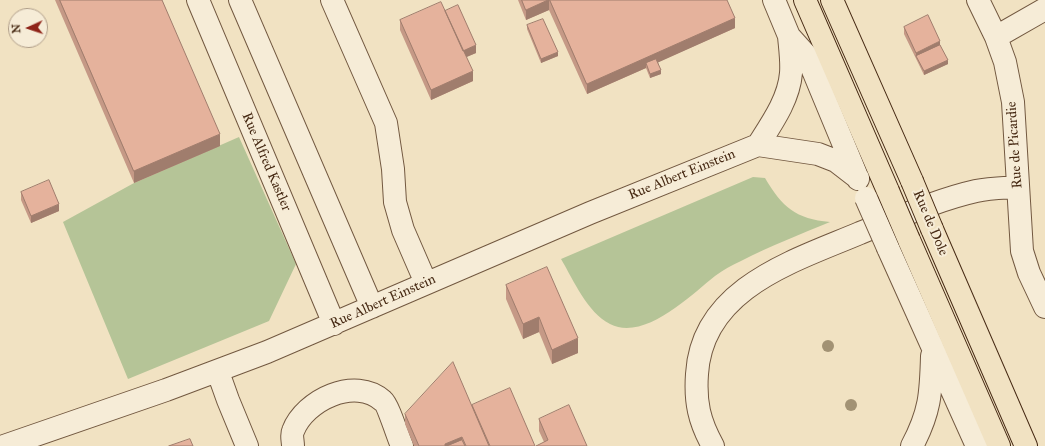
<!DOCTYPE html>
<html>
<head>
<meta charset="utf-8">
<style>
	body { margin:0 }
	#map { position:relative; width:1045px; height:446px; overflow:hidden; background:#f1e2c2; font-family:"IM FELL Great Primer",serif }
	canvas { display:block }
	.north { position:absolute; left:8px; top:8px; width:40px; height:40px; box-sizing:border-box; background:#f6ecd7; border:1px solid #b09e89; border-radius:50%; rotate:267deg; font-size:11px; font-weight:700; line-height:16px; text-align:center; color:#472a14 }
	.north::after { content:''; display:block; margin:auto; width:14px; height:18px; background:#8f2418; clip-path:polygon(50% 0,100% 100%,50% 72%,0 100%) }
</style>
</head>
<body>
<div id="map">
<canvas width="1045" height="446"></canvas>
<div class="north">N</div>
</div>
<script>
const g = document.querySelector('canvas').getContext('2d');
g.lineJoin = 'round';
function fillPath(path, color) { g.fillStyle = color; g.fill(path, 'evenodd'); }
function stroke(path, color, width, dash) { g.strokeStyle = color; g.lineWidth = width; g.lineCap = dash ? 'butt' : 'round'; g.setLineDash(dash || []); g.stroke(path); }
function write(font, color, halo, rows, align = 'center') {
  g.font = font + ' "IM FELL Great Primer",serif'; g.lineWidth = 4; g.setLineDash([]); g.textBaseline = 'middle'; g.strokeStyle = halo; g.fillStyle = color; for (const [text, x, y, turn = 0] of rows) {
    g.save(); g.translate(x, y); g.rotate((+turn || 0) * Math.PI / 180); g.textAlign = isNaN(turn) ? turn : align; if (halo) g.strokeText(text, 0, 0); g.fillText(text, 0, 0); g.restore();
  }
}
fillPath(new Path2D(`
	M239,137L296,264L269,321L128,379L63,222L134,183Z
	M753,177L765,178C782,207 796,219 830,222C801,234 770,246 741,261C732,265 723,270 715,276C691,295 644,342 610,324C587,312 574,281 561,259Z`), '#b5c497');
const minor = new Path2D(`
	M198,0L334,324
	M240,0L372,307
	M332,0L386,123L393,169L395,202L403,230L426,283
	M774,0L789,36L807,56L858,179
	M978,0L996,37L1005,62L1013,102L1022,251L1029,273L1045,307
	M996,37L1045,9
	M758,145C772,123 789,99 791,73C792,61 790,48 789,36
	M888,248L977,446
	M218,372L228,400L247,446
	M4,446L166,390L267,352L590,213L758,145L818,154L836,161L858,178
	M293,446C293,441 291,435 293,431C305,400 355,376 383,401C388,405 398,437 402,446
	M713,446C699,421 695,402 697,374C702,288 794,261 860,233C898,218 936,200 976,191C990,188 1004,188 1018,187
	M912,446C930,412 931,394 932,356`);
const major = new Path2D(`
	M805,0L888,191
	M832,0L912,181
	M932,229L1026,446
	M909,240L999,446`);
stroke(minor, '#725840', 24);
stroke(major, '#472a14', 24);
stroke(minor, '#f6ecd7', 22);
stroke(major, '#f1e2c2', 22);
const minorBridge = new Path2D(`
	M866,198L888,248`);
const majorBridge = new Path2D(`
	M912,181L932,229
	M888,191L909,240`);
stroke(minorBridge, '#725840', 24, []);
stroke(majorBridge, '#472a14', 24, []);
stroke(minorBridge, '#f6ecd7', 22);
stroke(majorBridge, '#f1e2c2', 22);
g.fillStyle = '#a29274';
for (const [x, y] of [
	[828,346],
	[851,405]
]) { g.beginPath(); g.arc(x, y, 6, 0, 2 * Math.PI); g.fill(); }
fillPath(new Path2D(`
	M55,0H162L220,146L134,183Z
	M518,0H727L735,28L658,62L661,74L650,78L646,68L587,94L549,10L526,20Z
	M445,11L476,53L466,57L473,81L431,100L400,30V20Z
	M527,25L558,56L541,63L527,29Z
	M904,27L940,45L948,64L924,75L904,34Z
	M21,192L59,211L31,223L21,200Z
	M506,285L578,353L552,364L539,332L523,339L506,299Z
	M472,405L535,446H414L405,424V414L472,407Z
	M539,419L587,446L544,442L539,431Z`), '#c59986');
fillPath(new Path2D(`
	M548,0H549V10L526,20V10Z
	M735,18V28L648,67L646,63V68L587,94V84Z
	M940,41V49L916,56V60V53Z
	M476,45V53L462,59V51Z
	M558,52V56L541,63V59Z
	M948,60V64L924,75V71Z
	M661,70V74L650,78V74Z
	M473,71V81L431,100V90Z
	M220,134V146L134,183V171Z
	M59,204V211L31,223V216Z
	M539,317V332L523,339V324Z
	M578,338V353L552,364V350Z
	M462,437V446H445V444Z`), '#a07d6d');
const building = new Path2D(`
	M60,0H162L220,134L134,171Z
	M522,0H548L526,10Z
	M550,0H727L735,18L587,84Z
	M441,2L473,71L431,90L400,20Z
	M458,5L476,45L463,51L445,11Z
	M928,15L940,41L916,53L904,27Z
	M543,19L558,52L541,59L527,25Z
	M940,45L948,60L924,71L916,56Z
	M656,59L661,70L650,74L646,63Z
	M49,180L59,204L31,216L21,192Z
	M547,267L578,338L552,350L539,317L523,324L506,285Z
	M453,362L489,446H466L462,437L445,444V446H419L405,414Z
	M510,388L535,446H490L472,405Z
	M569,405L587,446H536L548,440L539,419Z
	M190,439L193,446H169Z
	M462,440L465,446H447Z`);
fillPath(building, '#e5b29c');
stroke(building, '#a07d6d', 1);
write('14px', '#472a14', '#f6ecd7', [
	["Rue de Picardie",1015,145,-94],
	["Rue Alfred Kastler",266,162,67],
	["Rue Albert Einstein",682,175,-22],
	["Rue de Dole",930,223,67],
	["Rue Albert Einstein",383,302,-24]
]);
</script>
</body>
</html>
